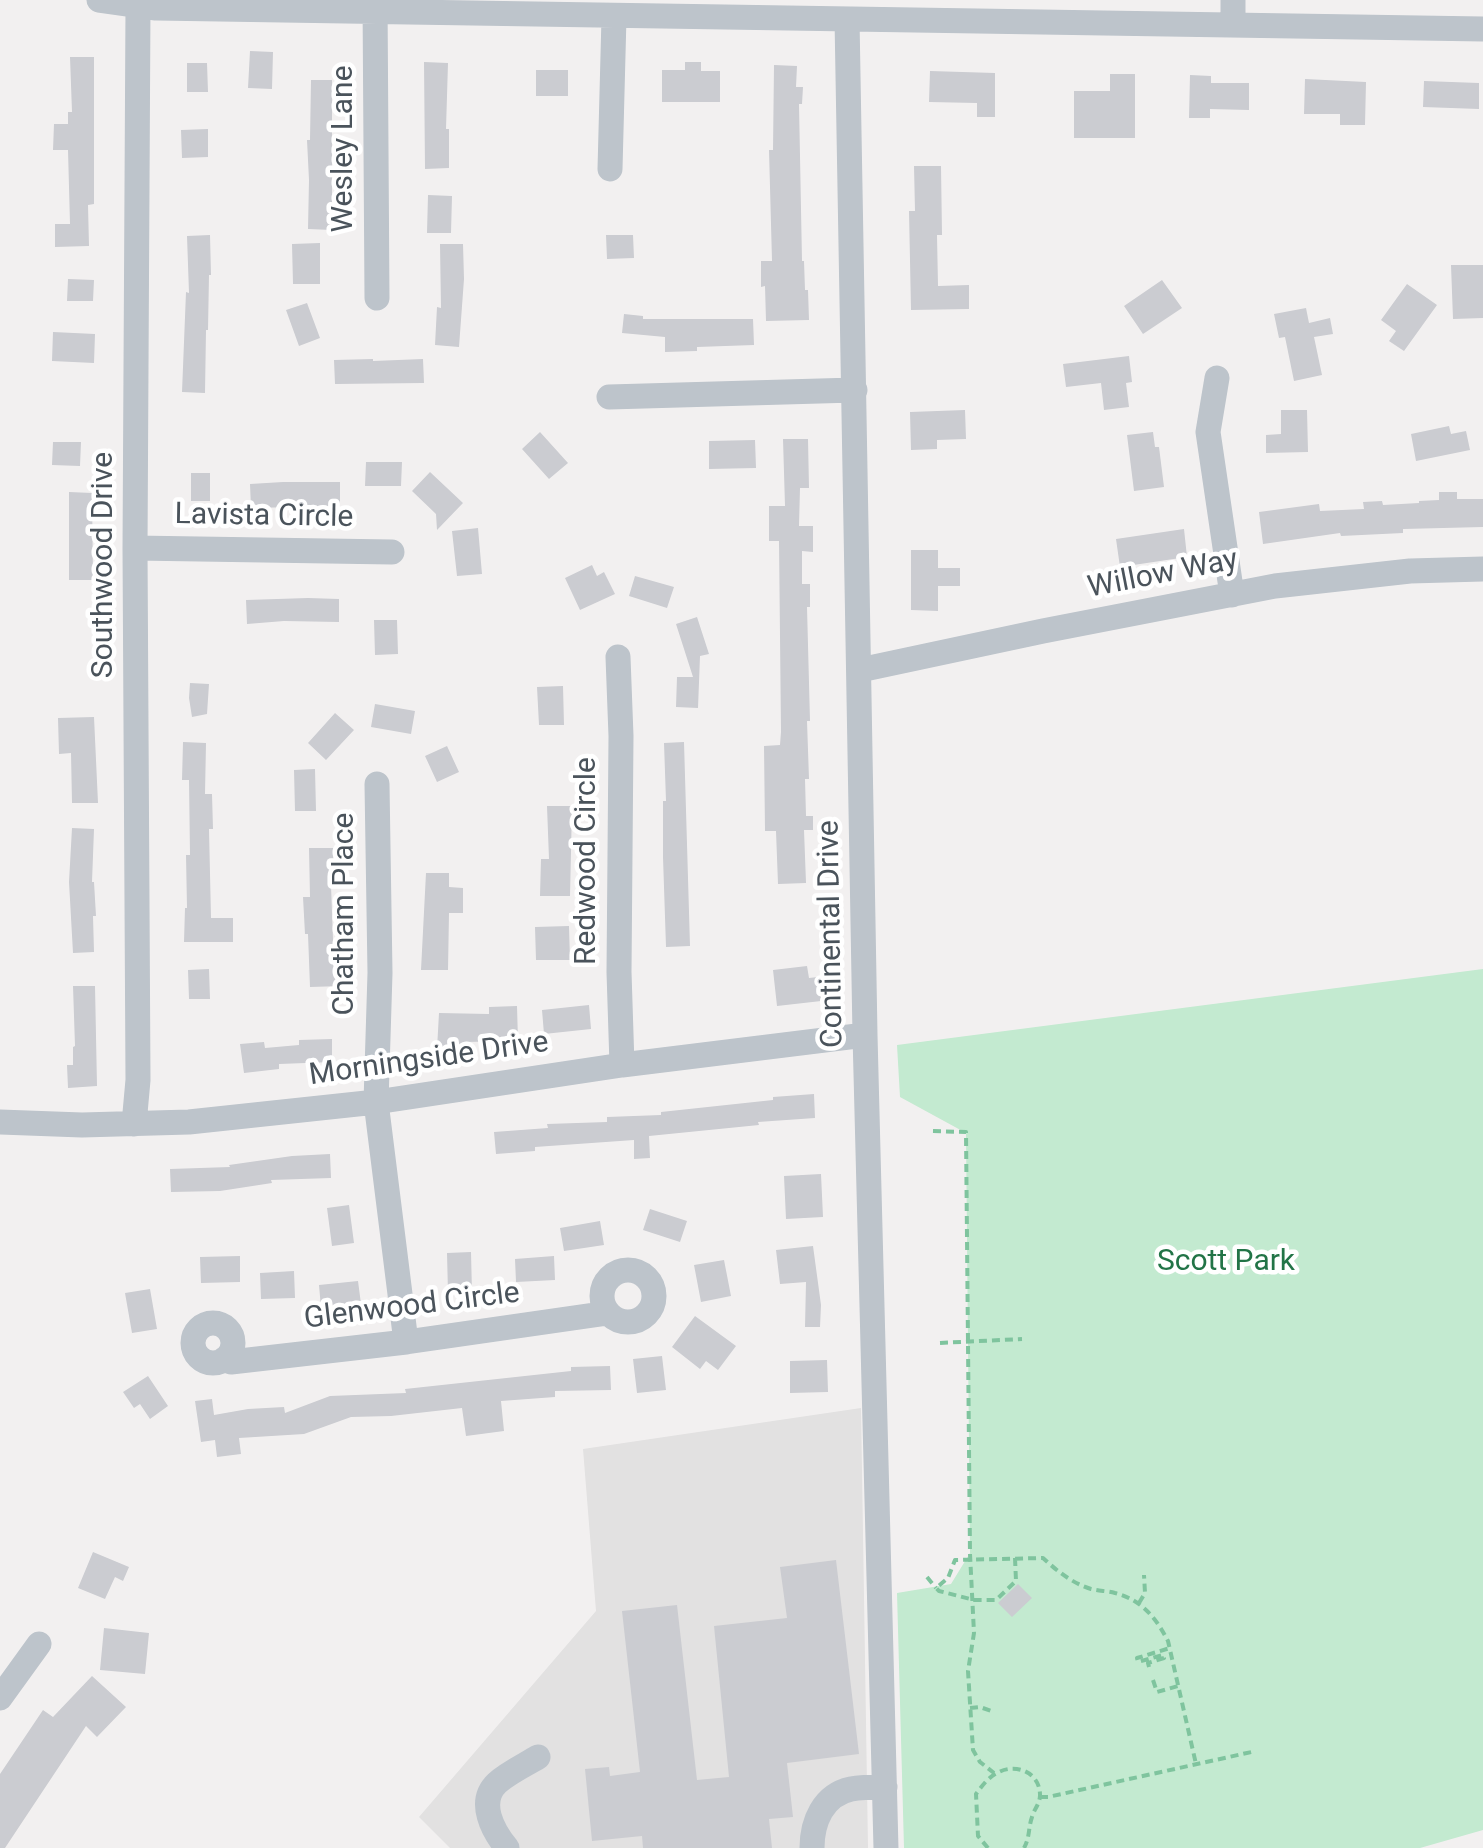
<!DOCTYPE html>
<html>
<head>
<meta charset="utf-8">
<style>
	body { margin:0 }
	canvas { display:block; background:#f2f0f0 }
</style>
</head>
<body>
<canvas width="1483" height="1848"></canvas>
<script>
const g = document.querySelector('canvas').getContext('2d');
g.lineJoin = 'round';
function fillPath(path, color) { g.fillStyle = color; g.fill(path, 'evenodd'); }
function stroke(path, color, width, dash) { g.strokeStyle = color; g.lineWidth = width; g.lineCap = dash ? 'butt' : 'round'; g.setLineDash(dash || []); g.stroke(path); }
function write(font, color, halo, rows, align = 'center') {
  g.font = font + ' Roboto,sans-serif'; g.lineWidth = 9; g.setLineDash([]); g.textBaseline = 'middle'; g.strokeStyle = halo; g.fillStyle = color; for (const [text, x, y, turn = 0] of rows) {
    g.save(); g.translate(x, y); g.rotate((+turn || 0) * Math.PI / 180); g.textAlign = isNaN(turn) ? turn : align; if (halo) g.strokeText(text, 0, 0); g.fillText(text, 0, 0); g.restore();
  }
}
fillPath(new Path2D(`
	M861,1408L868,1848H450L419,1817L596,1611L583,1449Z`), '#e2e1e1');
fillPath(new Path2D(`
	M1483,969V1830L1420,1848H904L897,1593L951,1584L970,1553L966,1133L900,1097L897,1045Z`), '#c3ead0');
fillPath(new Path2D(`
	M250,51L273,52L272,89L248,88Z
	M70,57H94V204L88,205L89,246L55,247V224H70L68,150H53L54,124H68V112H72Z
	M424,62L448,63L446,129H449V168L425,169Z
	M685,62H701V71H720V102H662V70H685Z
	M187,63H207L208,92H187Z
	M774,65L797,66L796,87H803L802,104H799L802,261H804L805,290H808L809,320L766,321L765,286L761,287V261H772L769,150H773Z
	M536,70H568V96H536Z
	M930,71L995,73V117H977V103L929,102Z
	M1110,74H1135V138H1074V91H1110Z
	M1190,75L1211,76V83H1249V110L1210,109V118H1189Z
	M1305,79L1366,82L1365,125H1340V114H1304Z
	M311,80H332V230L308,229L309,180L307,140H310Z
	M1424,81L1479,83V109L1423,107Z
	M208,129V157L182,158L181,130Z
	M914,166H941L942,235H937L938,286L969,285V309L911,310L909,211H915Z
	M428,195L452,196L451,233H427Z
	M210,235L211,275H209L208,330H206L205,393L182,392L186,292L189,293L187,236Z
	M606,235H633L634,258L607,259Z
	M320,243V284H293L292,244Z
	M440,244H463L464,279L459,347L435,345L437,307L441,308Z
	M1451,265H1483V318L1453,319Z
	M68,279L94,280L93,301H67Z
	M1162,280L1182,308L1143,334L1124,306Z
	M1407,284L1437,305L1404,351L1389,341L1396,331L1381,320Z
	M307,303L320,338L299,346L286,310Z
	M1306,308L1309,323L1330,318L1333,334L1314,337L1322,375L1294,381L1285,337L1279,338L1274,314Z
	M624,314L643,316V319H753L754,345L697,347V351L665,352V337L622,333Z
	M53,332L95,334L94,363L52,361Z
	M1129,356L1132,382L1126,383L1129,407L1104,410L1101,383L1066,387L1063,364Z
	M373,359V361L423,359L424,383L335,384L334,360Z
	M965,410L966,439L937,440V449L911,450L910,412Z
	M1281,410H1307L1308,452L1266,453V435L1281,434Z
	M1449,426L1451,434L1466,431L1470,450L1416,461L1411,434Z
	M540,432L568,463L549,479L522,449Z
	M1153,432L1155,447H1159L1164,487L1134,491L1127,435Z
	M783,439H808L809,488H800L799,526H813V552L802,551V584H810V607H807L810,721H807L809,779H805L806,816H813V830H804L806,883L778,884L776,831H765L764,746L780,745L781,732L779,541H769V506H785Z
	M755,440L756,468L709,469V441Z
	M53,442H81L80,466L52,465Z
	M366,462H402L401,486H365Z
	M430,472L463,503L437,530L436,514L412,491Z
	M191,473H210V501H191Z
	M283,482H340V506L251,508L250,484Z
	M69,492L92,493L93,580H69Z
	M1439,492H1457V499H1483V527L1403,529V533L1341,536L1340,533L1263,544L1259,512L1319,504L1320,511L1364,509L1363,502L1382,501L1383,505L1419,503V501L1439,500Z
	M478,528L482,574L457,576L452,531Z
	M1184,529L1187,557L1120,567L1116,539Z
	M911,550H938V568H960V586H938V611L911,610Z
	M592,565L597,576L604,572L615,594L580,610L565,578Z
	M635,576L674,587L667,608L629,596Z
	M308,598L339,599V622L284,621L247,624L246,600Z
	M697,617L709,654L700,656L698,708L676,707L677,677H693L676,624Z
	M374,620H397L398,654L375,655Z
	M190,683L209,684L207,714L192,717L189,698Z
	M563,686L564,725H539L537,687Z
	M375,704L415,711L411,734L371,727Z
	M335,713L354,730L326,760L308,743Z
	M94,717L98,803H72L71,753L59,754L58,718Z
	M183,742L206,743L205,794H212L213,829H209L211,918H233V942H184L185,908H187L186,855H190L189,780H182Z
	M684,742L690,946L666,947L663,857V801H666L664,743Z
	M447,746L459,772L437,782L425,756Z
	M315,769L316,811H295L294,770Z
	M547,806H572L570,896H540L541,859H549Z
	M72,828L94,829L92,882H94L96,916H93L94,952L73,953L69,882Z
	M309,848H333L334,885H331L334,967H341L342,986L310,987L308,934H305L303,897H310Z
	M426,873H449V887L463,888V913H449L448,970H421Z
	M569,926L570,960H536L535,927Z
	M807,966L809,978L827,976L830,1000L777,1006L773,970Z
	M209,969L210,999H189L188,970Z
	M73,986H95L97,1086L68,1088L67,1065H73V1047L75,1046Z
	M589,1005L591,1029L544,1034L542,1010Z
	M517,1006L518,1041L464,1042V1049H437L439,1013L489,1014V1007Z
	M332,1039V1062L279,1064V1069L244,1073L240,1044L264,1042L265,1048L299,1045V1040Z
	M814,1094L815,1118L758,1122L759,1125L649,1136L650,1158L634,1159V1140L535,1147V1151L496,1154L494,1132L548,1128L547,1124L607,1122V1117L661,1115V1112L773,1100V1097Z
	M330,1154L331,1178L271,1180L272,1183L220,1191L171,1192L170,1169L230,1167L229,1165L292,1156Z
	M821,1174L823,1217L786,1219L784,1176Z
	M349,1205L354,1243L332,1246L327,1208Z
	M650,1209L687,1221L680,1242L643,1230Z
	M600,1221L604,1245L564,1251L560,1228Z
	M813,1246L821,1305L820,1327H805L806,1282L780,1284L776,1250Z
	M471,1252L472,1293H448L447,1253Z
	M240,1256V1282L201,1283L200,1257Z
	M554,1256L555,1280L516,1282L515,1259Z
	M724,1260L731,1296L701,1302L694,1265Z
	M294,1271L295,1298L261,1299L260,1273Z
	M358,1281L361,1304L321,1308L319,1285Z
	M150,1289L157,1329L132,1333L125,1293Z
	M695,1316L736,1346L718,1370L706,1361L700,1369L672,1347Z
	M662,1356L666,1390L637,1393L633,1359Z
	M827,1360L828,1392L790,1393V1361Z
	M610,1366L611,1390L555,1391V1397L501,1401L504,1431L466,1436L462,1408L391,1416L351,1417L304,1434L239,1438L241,1454L217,1457L215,1440L201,1442L195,1401L212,1399L214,1415L248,1409L284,1407L285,1413L330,1396L406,1393L405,1389L571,1371V1367Z
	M148,1376L168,1406L150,1419L140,1404L134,1408L123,1392Z
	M93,1552L129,1567L123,1581L115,1577L105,1599L78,1588Z
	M836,1560L859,1754L787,1763L793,1817L769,1819L772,1848H643L642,1836L592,1841L585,1769L609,1767L610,1776L640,1772L622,1611L677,1605L697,1780L729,1777L714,1626L787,1618L780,1567Z
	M1018,1584L1032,1598L1012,1617L998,1603Z
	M104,1628L149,1633L145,1674L100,1670Z
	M92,1676L126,1707L97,1737L86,1726L5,1848H0V1774L43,1710L53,1717Z`), '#cbccd1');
stroke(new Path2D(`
	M933,1131L966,1132L970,1554L974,1633L968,1671L973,1750L980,1762L994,1773
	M940,1343L1022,1339
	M1015,1558L1016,1581L996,1600H974L939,1591L936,1588L948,1578L955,1560L1043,1558C1057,1571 1072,1583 1091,1589C1099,1591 1108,1591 1115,1593C1142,1600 1156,1618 1168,1641L1196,1764
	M927,1577L936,1588
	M1139,1603L1145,1593L1144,1575
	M1149,1667L1148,1663L1164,1658L1163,1655L1138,1662L1137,1658L1170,1648
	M1153,1680L1157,1692L1178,1686
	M970,1708L980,1707L994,1712
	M1040,1797H1048L1256,1751
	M988,1848L978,1836L976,1794C982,1786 989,1776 999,1772C1017,1763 1040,1773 1040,1795C1040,1804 1034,1809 1032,1817C1028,1829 1030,1837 1024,1848`), '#7fc49e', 4, [8, 5]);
stroke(new Path2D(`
	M99,0L156,8L1483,29
	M375,0L377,298
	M847,19L865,1035L886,1848
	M1233,25V0
	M610,169L614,17
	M1217,378L1208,432L1232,595
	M609,397L855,390
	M135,548L392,552
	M618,657L621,736L619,972L622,1065
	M860,670L1043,631L1275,586L1410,571L1483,569
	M377,784L380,973L376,1102L406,1342
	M0,1122L82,1125L189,1122L376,1102L622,1065L865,1035
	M134,1124L138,1080L135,548L138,6
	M602 1296a26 26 0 1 1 52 0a26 26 0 1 1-52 0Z
	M193 1343a20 20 0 1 1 40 0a20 20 0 1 1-40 0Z
	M224,1359L231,1362L406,1342L608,1313
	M0,1698L39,1644
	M507,1848C493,1831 477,1802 497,1783C508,1773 525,1765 538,1757
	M812,1848C812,1822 823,1795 851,1789C861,1787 874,1787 885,1787`), '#bdc4cb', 25);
write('30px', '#4a535b', '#fff', [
	["Wesley Lane",344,149,-90],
	["Lavista Circle",264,517,1],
	["Southwood Drive",104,565,-90],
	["Willow Way",1163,575,-11],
	["Redwood Circle",587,861,-90],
	["Chatham Place",345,914,-90],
	["Continental Drive",832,934,-91],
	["Morningside Drive",429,1060,-8],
	["Glenwood Circle",412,1307,-7]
]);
write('30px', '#227447', '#fff', [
	["Scott Park",1226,1262]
]);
</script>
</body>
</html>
